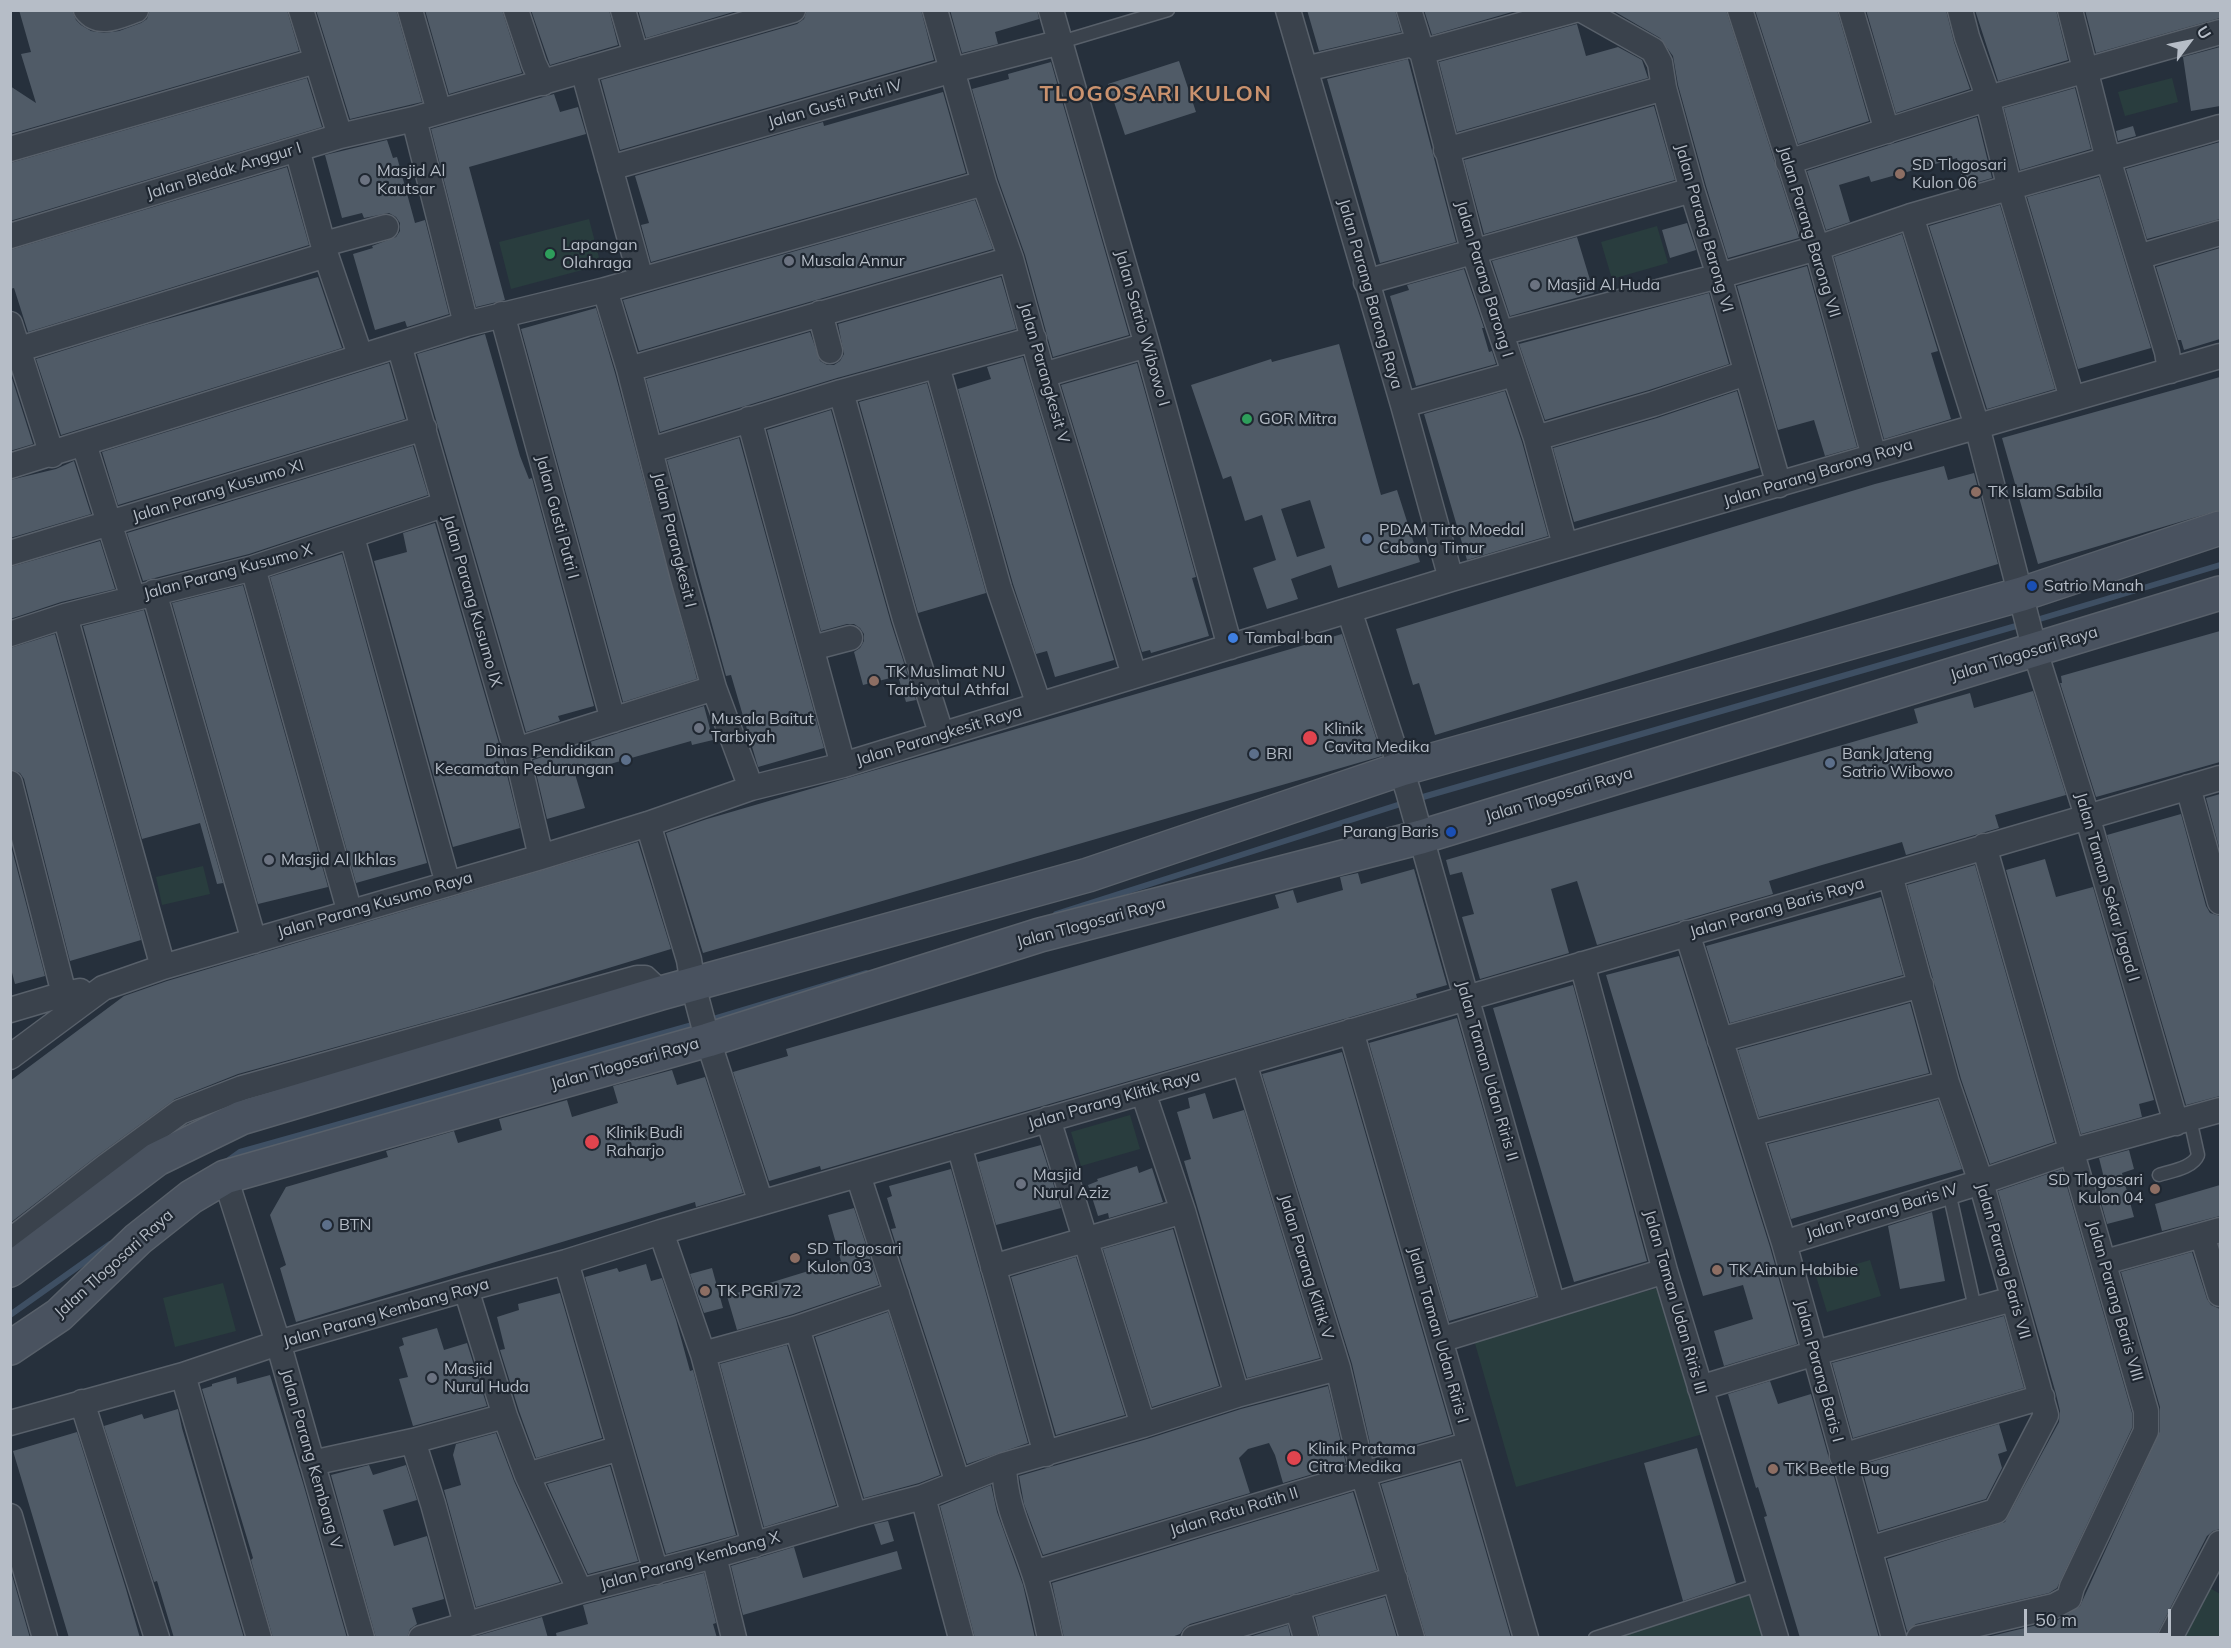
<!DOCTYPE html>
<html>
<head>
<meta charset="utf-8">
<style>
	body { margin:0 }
	#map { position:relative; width:2231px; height:1648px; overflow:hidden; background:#26303c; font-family:Mulish,sans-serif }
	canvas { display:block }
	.frame { position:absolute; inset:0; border:12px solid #b6bdc7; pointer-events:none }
	.north { position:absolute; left:2159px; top:12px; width:60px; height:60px; -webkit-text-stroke:4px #1f2731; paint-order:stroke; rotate:58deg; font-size:16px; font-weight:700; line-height:24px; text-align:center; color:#b6bdc7 }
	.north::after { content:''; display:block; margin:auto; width:21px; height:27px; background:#b6bdc7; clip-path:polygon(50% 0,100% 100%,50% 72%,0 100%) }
	.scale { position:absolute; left:2024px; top:1609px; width:147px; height:27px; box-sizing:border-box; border:3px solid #b6bdc7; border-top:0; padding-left:8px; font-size:18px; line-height:21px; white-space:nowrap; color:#b6bdc7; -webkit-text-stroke:4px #1f2731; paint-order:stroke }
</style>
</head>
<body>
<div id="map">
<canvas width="2231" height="1648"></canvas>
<div class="frame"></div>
<div class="north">U</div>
<div class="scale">50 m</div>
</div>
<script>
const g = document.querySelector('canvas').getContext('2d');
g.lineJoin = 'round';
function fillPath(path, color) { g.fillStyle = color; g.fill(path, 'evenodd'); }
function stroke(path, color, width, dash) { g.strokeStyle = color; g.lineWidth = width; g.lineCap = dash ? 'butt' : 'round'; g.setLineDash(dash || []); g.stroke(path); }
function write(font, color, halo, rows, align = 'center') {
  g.font = font + ' Mulish,sans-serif'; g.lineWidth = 4.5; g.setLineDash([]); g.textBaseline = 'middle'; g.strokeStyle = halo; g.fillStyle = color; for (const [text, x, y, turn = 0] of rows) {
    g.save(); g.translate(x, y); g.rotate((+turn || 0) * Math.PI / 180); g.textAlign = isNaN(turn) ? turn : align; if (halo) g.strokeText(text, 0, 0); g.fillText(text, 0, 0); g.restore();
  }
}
fillPath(new Path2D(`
	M2172,78L2178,102L2125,116L2118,92Z
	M589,219L601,265L511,289L499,242Z
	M1657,226L1668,263L1612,279L1601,242Z
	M203,866L210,894L162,905L156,877Z
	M1130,1115L1140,1149L1081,1166L1071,1132Z
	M1870,1260L1881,1296L1827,1312L1816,1276Z
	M223,1283L236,1331L175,1347L163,1298Z
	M1661,1287L1703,1434L1516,1487L1474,1340Z
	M2210,1588L2220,1594V1637L2182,1638Z
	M1752,1593L1765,1638H1593Z`), '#293d3e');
stroke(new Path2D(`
	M2033,621L2220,565
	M1416,799L2023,624
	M1056,914L1407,802
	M706,1021L866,973
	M226,1162L240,1152L696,1024
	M10,1315L110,1244`), '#3e4f63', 6);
fillPath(new Path2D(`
	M19,10H72L76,20L81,25L91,31L104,33L119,31L141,23L147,19L150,10H287L299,51L10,134V86L36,103L21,54L31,52Z
	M316,10H396L422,102L350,119Z
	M425,10H502L522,73L449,94Z
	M531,10H609L618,45L550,65Z
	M638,10H740L646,38Z
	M807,10H921L934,60L620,150L601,80L797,24L804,19Z
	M950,10H1037L1039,19L995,32L998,44L962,53Z
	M1307,10H1395L1401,32L1319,51Z
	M1424,10H1519L1432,35Z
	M1612,10H1726L1799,238L1728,258L1706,186L1678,85L1673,56L1660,38Z
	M1755,10H1837L1869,121L1798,144Z
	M1866,10H1946L1954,42L1970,89L1896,113Z
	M1975,10H2056L2068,60L1998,81Z
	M2085,10H2220V18L2096,53Z
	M1577,24L1586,56L1618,47L1642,60L1648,78L1457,132L1439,62Z
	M2220,47V106L2191,111L2183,57Z
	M1408,59L1456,242L1380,263L1327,79Z
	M1179,61L1196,112L1125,135L1108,84Z
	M1051,62L1129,335L1053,357L1025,255L998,179L972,89L1009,79L1008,74Z
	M307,78L322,127L10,221V163Z
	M2075,88L2091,149L2020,170L2004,108Z
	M943,92L966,173L651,262L641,225L649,223L635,176L823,122L824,126Z
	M554,94L560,112L578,107L586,134L469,167L505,300L476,307L431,129Z
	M1654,106L1675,180L1484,234L1464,160Z
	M1977,117L1992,178L1964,186L1957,158L1871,182L1869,176L1839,185L1850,222L1826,230L1807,171Z
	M2133,126L2136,136L2118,141L2116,131Z
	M387,140L393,158L397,157L415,223L425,220L449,314L407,327L405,321L375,330L353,254L373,248L372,246L396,237L400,231V223L396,217L389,213L364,218L362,213L342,218L325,155Z
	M2220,142V219L2147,239L2126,169Z
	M287,167L309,245L28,332L14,288L10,289V250Z
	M2099,177L2151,348L2078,369L2027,197Z
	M975,200L993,249L639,351L623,300Z
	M2000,205L2055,389L1987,409L1929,226Z
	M1687,223L1696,250L1670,258L1662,230Z
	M1902,234L1938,351L1931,353L1951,419L1884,439L1834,257Z
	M1577,237L1594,293L1510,316L1492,261Z
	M2220,248V339L2184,350L2181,340H2178L2156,267Z
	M1807,266L1857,447L1825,456L1814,420L1778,430L1737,286Z
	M1464,269L1484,328H1482L1489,352L1492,351L1496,364L1416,386L1390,296L1409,290L1407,285Z
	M318,277L342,348L61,435L36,359L145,325Z
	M1001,277L1016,329L837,378L660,432L646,379L810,332L820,361L827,365H834L840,361L844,354L838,324Z
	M1709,293L1729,364L1649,390L1545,420L1519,344Z
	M596,308L615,373L697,679L623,702L521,329Z
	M485,334L520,456L529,479L532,478L594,706L558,716L560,721L526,732L417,354Z
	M1339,344L1381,495L1397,490L1420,562L1338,588L1331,565L1291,579L1298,599L1267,609L1253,568L1276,560L1262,515L1245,521L1231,476L1223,479L1191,385L1271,359L1272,362ZM1310,500L1325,548L1297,557L1281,509Z
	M1023,357L1114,660L1055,677L1047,651L1036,654L1013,584L958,389L991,379L987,367Z
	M389,363L405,419L118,505L102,452Z
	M1137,363L1196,577L1192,578L1209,636L1151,653L1150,650L1142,652L1061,385Z
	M10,372L33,444L10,451Z
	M2220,377V510L2038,564L2002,438Z
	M927,383L986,593L918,613L859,402Z
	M1505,391L1522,442L1548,536L1467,560L1424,414Z
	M1737,391L1759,468L1574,522L1553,448L1657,418Z
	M831,410L891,623L916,700L906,702L898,676L863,685L854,652L860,648L864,641V634L860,628L854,624H847L821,631L767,430Z
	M739,438L824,748L758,767L731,675L726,676L667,460Z
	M413,446L428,495L249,554L143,581L127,533Z
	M74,461L91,514L10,538V480L56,469Z
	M1944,466L1948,480L1974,473L1998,564L1435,735L1419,683L1413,685L1396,629L1875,484Z
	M435,523L502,754L520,828L453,847L374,561L407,552L403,533Z
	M100,541L115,589L61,602L10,619V567Z
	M342,554L427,863L356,883L270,577Z
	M243,585L328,887L258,904L172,603Z
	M144,610L223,883L217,884L200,823L142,839L83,626Z
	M2220,631V762L2096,797L2060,683H2062L2061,676Z
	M55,634L141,940L70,961L24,779L20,773L10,769V648Z
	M1342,634L1382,756L703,953L666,833L707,819Z
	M2033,691L2066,795L1995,815L1999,828L1906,855L1902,842L1822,865L1769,881L1773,894L1597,945L1577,881L1551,889L1569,953L1480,979L1462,917L1474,914L1462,872L1450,875L1446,860L1918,723L1914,709L1970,693L1974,708Z
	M704,706L713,740L692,745L691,741L575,774L585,808L547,819L533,760Z
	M2220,794V851L2206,798Z
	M2181,814L2206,906L2210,913L2220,916V1096L2186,1105L2107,835Z
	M10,842L45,976L15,984L10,965Z
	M638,842L671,949L474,1009L238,1074L175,1099L97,1156L10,1223V1081L124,996L167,981Z
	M2045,859L2056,897L2093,887L2154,1100L2139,1104L2142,1117L2081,1134L2006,870Z
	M1975,865L2054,1142L1990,1164L1961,1079L1907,885Z
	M1414,869L1447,985L1416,994L1417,998L1167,1070L821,1170L820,1166L769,1181L733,1072L788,1056L786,1049L1279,908L1275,895L1293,890L1297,903L1343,890L1340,877L1358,873L1361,884Z
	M1881,897L1903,975L1730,1023L1706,946Z
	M1679,956L1770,1247L1797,1344L1724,1366L1714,1331L1753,1319L1743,1285L1703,1296L1606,975Z
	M1573,985L1647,1261L1574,1282L1493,1008Z
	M1910,1003L1929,1073L1759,1117L1738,1050Z
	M1457,1018L1536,1296L1449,1321L1369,1043Z
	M1342,1052L1452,1434L1373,1456L1352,1364L1262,1074Z
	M672,1070L677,1085L705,1077L743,1193L696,1207L695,1202L296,1322L280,1268L286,1265L270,1215L286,1187L388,1157L386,1151L454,1131L458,1143L502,1130L499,1119L567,1100L572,1117L618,1103L613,1086Z
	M1205,1093L1213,1119L1244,1110L1320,1358L1247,1378L1184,1161L1191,1159L1177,1112L1190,1108L1188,1098Z
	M1938,1100L1962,1169L1791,1219L1768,1144Z
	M1041,1145L1061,1208L996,1225L978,1162Z
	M2129,1150L2134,1169L2122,1173L2134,1217L2107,1224L2096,1184L2105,1182L2099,1158Z
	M1137,1166L1139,1173L1152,1168L1163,1202L1109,1218L1108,1213L1098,1216L1088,1185L1098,1181L1097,1179Z
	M951,1169L1028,1443L967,1464L891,1229L896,1228L887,1198L892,1196L889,1186Z
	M2062,1169L2132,1413V1428L2057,1588L2049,1593L1916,1624L1907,1631L1887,1559L2005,1522L2059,1422L2060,1411L2056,1394L1998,1191Z
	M2220,1185V1216L2162,1231L2155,1204Z
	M854,1208L879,1285L793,1314L737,1330L727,1296L841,1261L828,1215Z
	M1932,1212L1945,1281L1900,1289L1888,1226Z
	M1173,1229L1219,1386L1152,1407L1103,1249Z
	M2192,1252L2207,1299L2211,1305L2220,1309V1529L2213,1531L2207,1536L2155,1638H1983L2058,1620L2080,1606L2160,1431V1407L2121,1272Z
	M1076,1257L1125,1415L1056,1435L1011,1277Z
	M646,1264L651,1281L662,1278L676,1320L690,1371L693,1370L736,1535L666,1554L585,1277L617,1268L619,1272Z
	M712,1268L723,1308L704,1313L690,1274Z
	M560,1293L602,1438L536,1458L519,1411L500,1350L505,1349L497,1317L519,1310L518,1304Z
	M888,1312L940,1475L919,1483L864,1498L815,1337Z
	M2004,1316L2024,1388L1853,1438L1832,1363Z
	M437,1328L444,1350L467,1343L487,1406L413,1426L399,1379L408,1377L399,1347L404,1345L402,1338Z
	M787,1345L836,1505L764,1527L720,1364Z
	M270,1375L303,1483L347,1638H273L251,1560L253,1558L202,1389L212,1386V1384L236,1377L237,1384Z
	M1770,1381L1778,1404L1811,1394L1879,1638H1800L1764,1517L1767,1516L1758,1487L1756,1488L1728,1394Z
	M1328,1386L1346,1464L1283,1483L1275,1455L1269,1443L1248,1449L1239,1458L1250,1493L1043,1555L1024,1504L1019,1476L1147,1439L1241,1409Z
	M178,1409L182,1428L244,1638H174L157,1581L154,1582L104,1426L142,1414L144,1419Z
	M1999,1424L2007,1451L1998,1454L2002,1468L1986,1499L1879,1531L1861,1465Z
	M77,1432L126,1589L140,1638H69L13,1451Z
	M496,1433L514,1481L560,1582L476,1607L444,1490L461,1485L453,1455L456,1444Z
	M1697,1448L1736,1583L1683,1601L1644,1463Z
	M1460,1462L1511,1638H1426L1381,1484Z
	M369,1465L373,1475L406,1465L417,1500L383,1510L394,1546L427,1536L444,1599L412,1608L417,1624L410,1629L407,1638H376L331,1475Z
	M610,1466L638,1561L588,1574L547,1484Z
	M991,1485L997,1512L1023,1585L1035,1638H975L940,1506Z
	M1353,1492L1377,1570L1190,1624L1184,1628L1180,1634L1169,1638H1064L1052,1583Z
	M888,1521L894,1541L881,1545L874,1524Z
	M794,1547L803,1578L897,1551L902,1569L743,1615L731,1566Z
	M704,1573L716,1623L713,1624L717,1638H557L556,1633L588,1624L583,1605Z
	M10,1575H12L30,1638H10Z
	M1385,1597L1397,1638H1320L1315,1617Z
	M542,1617L548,1638H478L477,1636Z
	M1288,1625L1291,1638H1246Z`), '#505b67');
const lane = new Path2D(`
	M1061,42L1168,10
	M2159,1175C2171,1171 2193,1168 2198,1155L2190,1119
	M1949,1192L1975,1308
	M1595,1638L1760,1584`);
const street = new Path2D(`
	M86,10C99,27 119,16 136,10
	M301,10L340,136
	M410,10L439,111
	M516,10L534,64L543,83
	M623,10L636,55
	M935,10L984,183L1011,259L1043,375L1134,675
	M1051,10L1147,345L1230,647
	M1288,10L1403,405L1451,579
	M1409,10L1422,52L1473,250L1536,438L1565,545
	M1582,10L1653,50L1660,63L1664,88L1692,190L1719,276L1779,485
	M1740,10L1817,248L1874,456
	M1851,10L1887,131
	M1960,10L1967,37L1984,85L2011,193L2072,398
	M2070,10L2108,159L2167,352L2170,371
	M1305,69L1412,44L1422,52L1575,10
	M583,70L641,279
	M414,119L466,324
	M10,149L316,61
	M297,149L326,255L360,355
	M1446,150L1664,88
	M1788,162L1999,95L2220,32
	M610,168L953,70L1061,42
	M1911,216L1977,426L2035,651L2088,819L2176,1123
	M10,236L340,136L414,119L793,10
	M324,244L386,227
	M2138,257L2220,233
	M1366,282L1692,190
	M605,290L629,369L683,578L714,688L751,788
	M820,313L830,351
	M502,314L613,720
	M10,324L52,455
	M1501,333L1719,276L1817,248L1911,216L2220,127
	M399,345L516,750L541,857
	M10,352L326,255
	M937,366L999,588L1039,705
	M629,369L1011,259
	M1043,375L1147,345
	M841,392L905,619L941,733
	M1403,405L1514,374
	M749,419L843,765
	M1536,438L1653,404L1746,373
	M84,444L133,598
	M651,450L841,392L1034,339
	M10,466L466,324L605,290L984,183
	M352,537L448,884
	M10,553L424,428
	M253,568L350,913
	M154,592L254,941
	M1349,610L1408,791L1553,1305
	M65,616L163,967
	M10,634L65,616L253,568L443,505
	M812,648L850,638
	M516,750L714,688
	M10,783L64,994
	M2188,787L2220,902
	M648,824L689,960L693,985L706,1034L761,1203
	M1687,933L1784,1243L1894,1638
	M1582,964L1665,1271L1776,1638
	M10,1010L64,994L80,991
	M1351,1031L1526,1638
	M1720,1040L1921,985
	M10,1057L103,988L163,967L541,857L648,824L751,788L843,765L1451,579L2220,356
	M1244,1063L1338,1368L1363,1474L1412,1638
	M1143,1092L1183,1211L1237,1395
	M1048,1119L1143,1425
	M1750,1134L1947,1083
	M959,1145L1046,1454
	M858,1175L958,1483
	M225,1177L280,1349L362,1638
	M661,1232L703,1354L754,1545
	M2202,1235L2220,1294
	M10,1241L105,1167L180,1112L242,1088L637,978H645L661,993
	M1784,1243L1981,1182L2072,1151L2220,1110
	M566,1262L656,1572
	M2105,1262L2220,1230
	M993,1267L1183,1211
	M466,1289L505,1416L527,1475L580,1591
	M797,1328L854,1515
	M1440,1340L1665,1271
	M703,1354L797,1328L897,1294
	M183,1375L259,1638
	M1700,1388L1815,1353L2013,1299
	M82,1402L157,1638
	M10,1423L183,1375L278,1343L466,1289L566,1262L661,1232L1890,875L2220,778
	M413,1441L433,1504L466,1624
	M1842,1456L2042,1397
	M312,1463L413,1441L505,1416
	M1004,1465C1005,1507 1022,1535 1034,1573C1041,1594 1045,1616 1050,1638
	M527,1475L620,1448
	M923,1497L961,1638
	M10,1516L45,1638
	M1869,1549L1996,1511L2046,1415L1981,1182L1947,1083L1890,875
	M714,1556L734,1638
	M1034,1573L1363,1474L1470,1444
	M1297,1607L1306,1638
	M421,1638L580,1591L714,1556L854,1515L923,1497L1004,1465L1143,1425L1237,1395L1338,1368
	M1194,1638L1395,1579
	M1919,1638L2054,1606L2069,1598L2072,1587L2146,1431V1411L1984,846
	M2170,1638L2220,1543`);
const secondary = new Path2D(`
	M10,1270L157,1159L241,1118L661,993L1088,875L1401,769L2022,594L2220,528
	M10,1348L59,1315L138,1239L191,1197L225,1177L708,1040L1040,935L1421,837L2220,593`);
stroke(lane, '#58606a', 15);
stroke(street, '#58606a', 27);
stroke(secondary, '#58606a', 36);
stroke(lane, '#3a424c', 12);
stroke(street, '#3a424c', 24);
stroke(secondary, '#49525f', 33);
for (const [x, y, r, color] of [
	[1900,174,6,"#8d6e63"],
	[365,180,6,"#6b7280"],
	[550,254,6,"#2e9e5b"],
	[789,261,6,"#6b7280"],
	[1535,285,6,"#6b7280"],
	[1247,419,6,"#2e9e5b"],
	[1976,492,6,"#8d6e63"],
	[1367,539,6,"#5c6f8a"],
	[2032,586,6,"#1a4fb4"],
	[1233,638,6,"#3f7fe0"],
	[874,681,6,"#8d6e63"],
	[699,728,6,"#6b7280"],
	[1310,738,8,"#e0444e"],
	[1254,754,6,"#5c6f8a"],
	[626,760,6,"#5c6f8a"],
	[1830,763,6,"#5c6f8a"],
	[1451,832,6,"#1a4fb4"],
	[269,860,6,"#6b7280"],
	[592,1142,8,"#e0444e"],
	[1021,1184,6,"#6b7280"],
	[2155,1189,6,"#8d6e63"],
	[327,1225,6,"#5c6f8a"],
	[795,1258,6,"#8d6e63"],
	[1717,1270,6,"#8d6e63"],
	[705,1291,6,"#8d6e63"],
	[432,1378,6,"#6b7280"],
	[1294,1458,8,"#e0444e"],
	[1773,1469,6,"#8d6e63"]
]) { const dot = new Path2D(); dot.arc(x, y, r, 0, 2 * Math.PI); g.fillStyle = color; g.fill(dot); stroke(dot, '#1f2731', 2); }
write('16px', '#b6bdc7', '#1f2731', [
	["Jalan Gusti Putri IV",835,104,-16],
	["Jalan Bledak Anggur I",224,171,-17],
	["Jalan Parang Barong VI",1704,228,74],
	["Jalan Parang Barong VII",1809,232,73],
	["Jalan Parang Barong I",1484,279,73],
	["Jalan Parang Barong Raya",1370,294,74],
	["Jalan Satrio Wibowo I",1142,328,74],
	["Jalan Parangkesit V",1044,373,74],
	["Jalan Parang Barong Raya",1818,473,-17],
	["Jalan Parang Kusumo XI",218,491,-17],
	["Jalan Gusti Putri I",557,517,75],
	["Jalan Parangkesit I",674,540,76],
	["Jalan Parang Kusumo X",228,572,-15],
	["Jalan Parang Kusumo IX",472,601,74],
	["Jalan Tlogosari Raya",2024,654,-17],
	["Jalan Parangkesit Raya",939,736,-17],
	["Jalan Tlogosari Raya",1559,795,-17],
	["Jalan Taman Sekar Jagad I",2107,887,74],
	["Jalan Parang Kusumo Raya",375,905,-16],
	["Jalan Parang Baris Raya",1777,908,-16],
	["Jalan Tlogosari Raya",1091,923,-15],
	["Jalan Tlogosari Raya",625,1064,-16],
	["Jalan Taman Udan Riris II",1487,1071,74],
	["Jalan Parang Klitik Raya",1114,1100,-16],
	["Jalan Parang Baris IV",1882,1212,-17],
	["Jalan Parang Baris VII",2003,1261,74],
	["Jalan Tlogosari Raya",114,1264,-42],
	["Jalan Parang Klitik V",1306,1267,73],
	["Jalan Parang Baris VIII",2115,1301,74],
	["Jalan Taman Udan Riris III",1675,1302,74],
	["Jalan Parang Kembang Raya",386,1313,-16],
	["Jalan Taman Udan Riris I",1438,1335,74],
	["Jalan Parang Baris I",1819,1371,75],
	["Jalan Parang Kembang V",311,1459,74],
	["Jalan Ratu Ratih II",1234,1512,-17],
	["Jalan Parang Kembang X",690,1561,-15]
]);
write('16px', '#b6bdc7', '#1f2731', [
	["SD Tlogosari",1912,165],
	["Kulon 06",1912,183],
	["Masjid Al",377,171],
	["Kautsar",377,189],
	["Lapangan",562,245],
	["Olahraga",562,263],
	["Musala Annur",801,261],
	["Masjid Al Huda",1547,285],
	["GOR Mitra",1259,419],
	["TK Islam Sabila",1988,492],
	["PDAM Tirto Moedal",1379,530],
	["Cabang Timur",1379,548],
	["Satrio Manah",2044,586],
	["Tambal ban",1245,638],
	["TK Muslimat NU",886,672],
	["Tarbiyatul Athfal",886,690],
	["Musala Baitut",711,719],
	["Tarbiyah",711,737],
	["Klinik",1324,729],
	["Cavita Medika",1324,747],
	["Dinas Pendidikan",614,751,"right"],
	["Kecamatan Pedurungan",614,769,"right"],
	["BRI",1266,754],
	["Bank Jateng",1842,754],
	["Satrio Wibowo",1842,772],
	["Parang Baris",1439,832,"right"],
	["Masjid Al Ikhlas",281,860],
	["Klinik Budi",606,1133],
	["Raharjo",606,1151],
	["Masjid",1033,1175],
	["Nurul Aziz",1033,1193],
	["SD Tlogosari",2143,1180,"right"],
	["Kulon 04",2143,1198,"right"],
	["BTN",339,1225],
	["SD Tlogosari",807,1249],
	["Kulon 03",807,1267],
	["TK Ainun Habibie",1729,1270],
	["TK PGRI 72",717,1291],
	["Masjid",444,1369],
	["Nurul Huda",444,1387],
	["Klinik Pratama",1308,1449],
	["Citra Medika",1308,1467],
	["TK Beetle Bug",1785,1469]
], 'left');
g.letterSpacing = '1.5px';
write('bold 22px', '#ca926e', '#1f2731', [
	["TLOGOSARI KULON",1156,94]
]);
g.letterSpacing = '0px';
</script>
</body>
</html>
